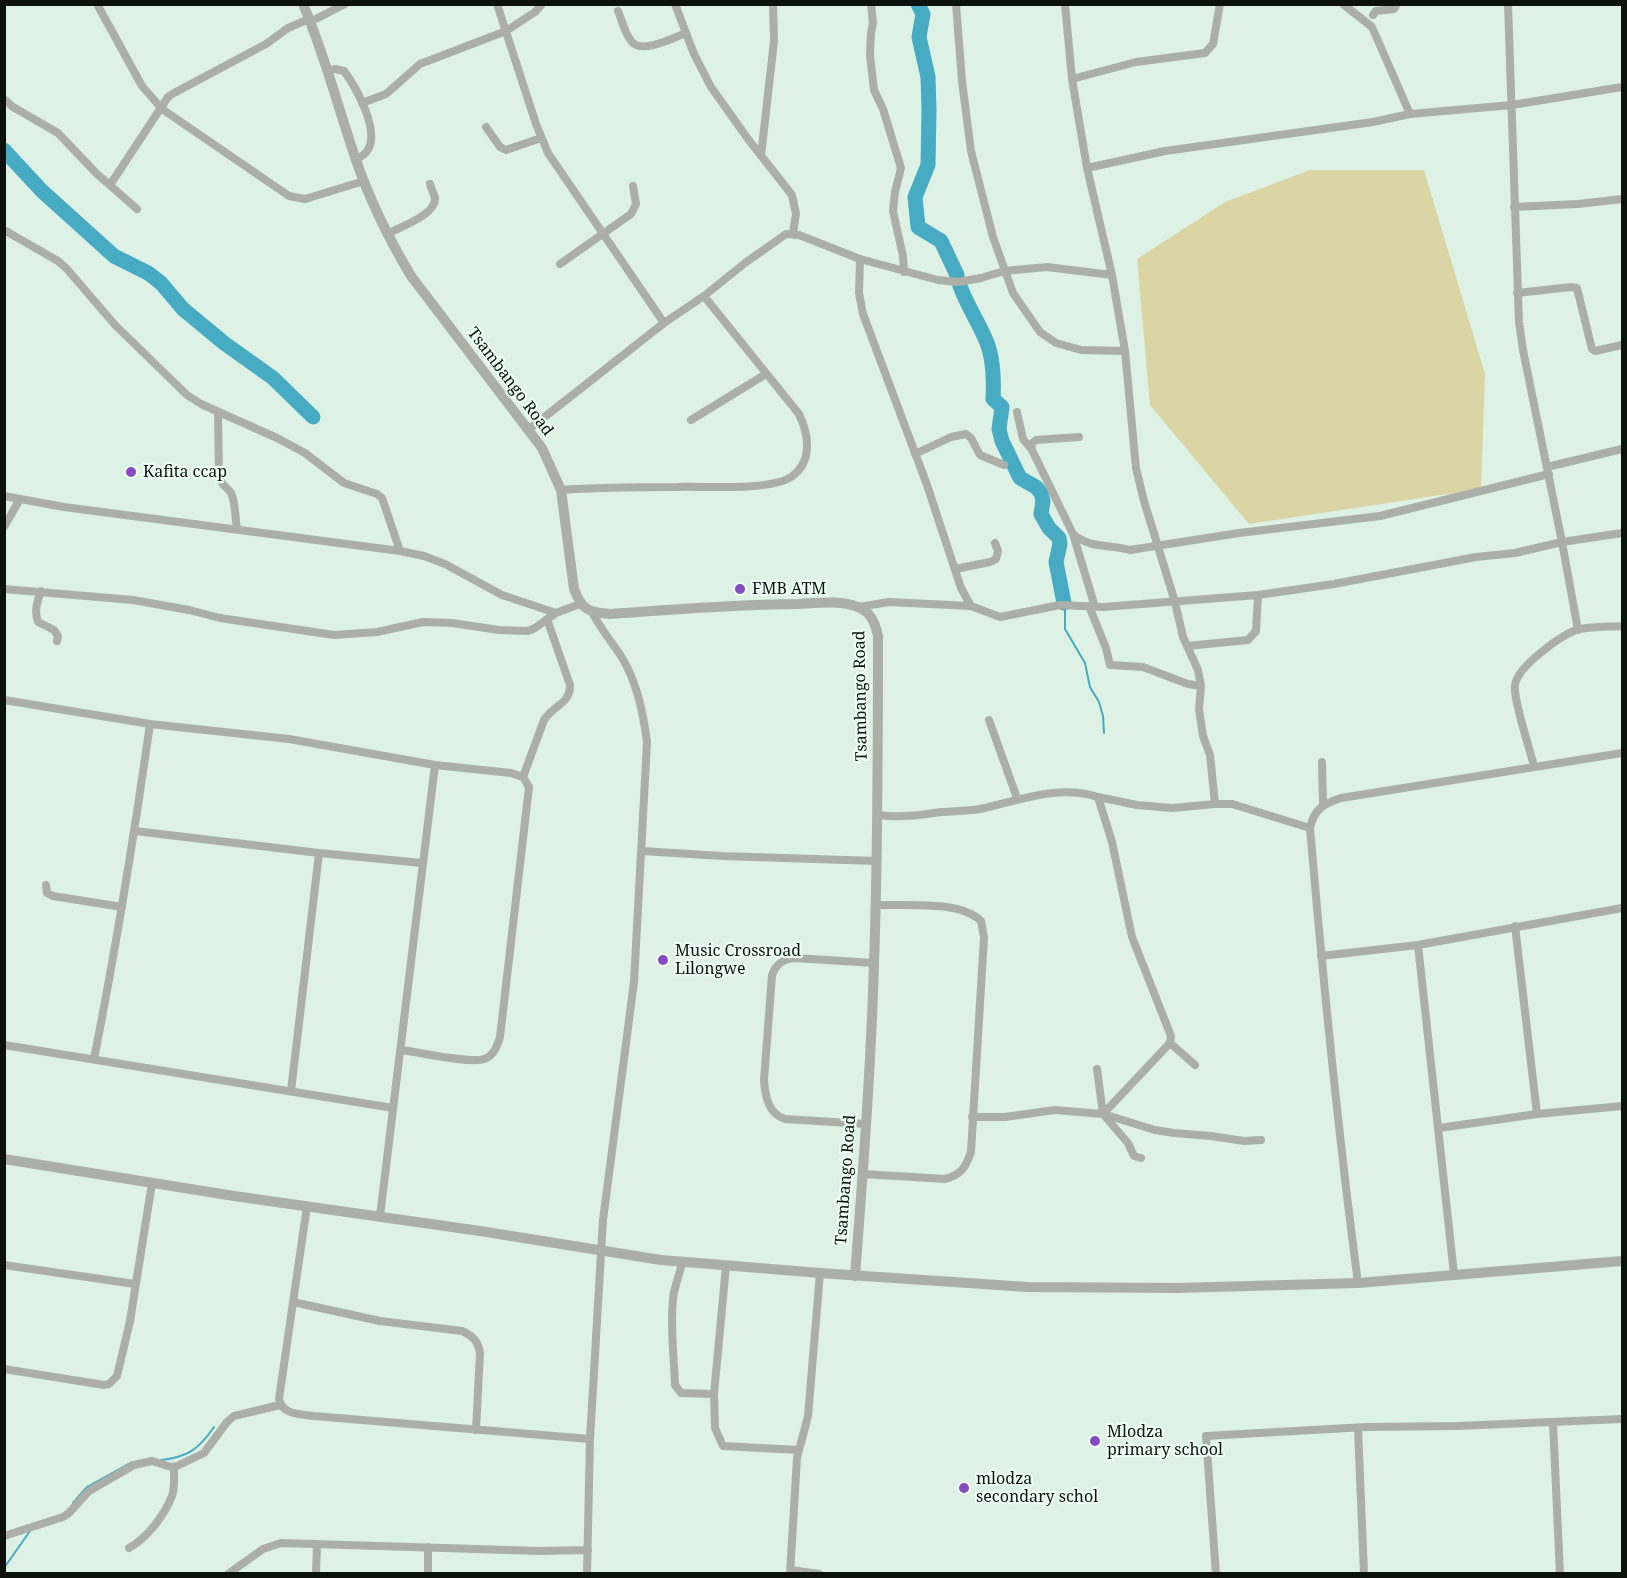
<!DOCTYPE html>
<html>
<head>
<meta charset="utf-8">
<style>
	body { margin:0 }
	#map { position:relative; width:1627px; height:1578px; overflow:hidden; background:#ddf2e5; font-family:"Noto Serif",serif }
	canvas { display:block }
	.frame { position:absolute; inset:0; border:6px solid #0b120e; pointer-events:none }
</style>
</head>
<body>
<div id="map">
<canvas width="1627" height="1578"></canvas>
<div class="frame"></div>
</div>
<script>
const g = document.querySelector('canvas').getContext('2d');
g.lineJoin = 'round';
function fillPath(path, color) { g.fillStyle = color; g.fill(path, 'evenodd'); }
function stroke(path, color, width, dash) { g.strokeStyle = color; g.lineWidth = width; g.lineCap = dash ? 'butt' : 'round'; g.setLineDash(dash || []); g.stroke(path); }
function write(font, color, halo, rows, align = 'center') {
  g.font = font + ' "Noto Serif",serif'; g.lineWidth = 4.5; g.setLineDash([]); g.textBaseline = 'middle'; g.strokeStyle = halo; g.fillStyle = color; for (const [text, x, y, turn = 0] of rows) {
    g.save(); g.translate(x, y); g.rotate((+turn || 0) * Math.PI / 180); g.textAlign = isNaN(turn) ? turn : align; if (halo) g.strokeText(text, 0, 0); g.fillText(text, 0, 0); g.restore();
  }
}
fillPath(new Path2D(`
	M1310,170H1424L1485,374L1481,489L1249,524L1150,405L1137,259L1225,202Z`), '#dbd5a6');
stroke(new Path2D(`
	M1065,608V629L1085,663L1090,687L1099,702L1103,716L1104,733
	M161,1460C188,1457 199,1449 214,1427
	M73,1503L87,1487L132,1462
	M4,1568L30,1531`), '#47abc3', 2);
stroke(new Path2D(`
	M918,4L923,14L919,37L928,77L929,110L928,165L915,197L918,227L941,241L957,275
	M4,150L42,191L114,256L148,273L161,283L183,309L224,343L273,378L313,417
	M960,286C967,305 977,320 985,338C993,355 994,380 993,399L1002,407L999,429L1002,441L1020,478L1036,487L1041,493L1043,501L1041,514L1049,528L1059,538L1060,544L1056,562L1064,603`), '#47abc3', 15);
stroke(new Path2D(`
	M97,4L142,86L162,109L289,196L305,199L364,181
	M497,4L536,124L548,153L664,323
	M675,4L694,54L711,87L748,139L792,195L796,214L793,233
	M871,4L873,23L871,33L870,55L874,90L883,109L901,168L895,192L893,211L903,256L904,272
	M956,4L962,81L971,151L993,237L1013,293L1040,332L1056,343L1081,350L1125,351
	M1065,4L1072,79L1087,168L1112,275L1125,351L1136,468L1144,501L1175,602L1183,637L1198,670L1201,686L1199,709L1203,736L1210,755L1215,804
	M1343,4L1372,27L1410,114
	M1508,4L1519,322L1523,350L1562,542L1578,630
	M618,11C622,20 625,35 632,42C642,54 673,38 686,33
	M1373,15L1376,11L1394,9L1397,4
	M310,22L345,4
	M328,71L335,69L344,71C356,87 381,132 367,151C365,155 359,157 356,160
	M1072,79L1136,62L1205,53L1213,44L1220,4
	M4,99L13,107L58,133L96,173L137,209
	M362,103L386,94L420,64L506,31L535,12L542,4
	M486,127L500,147L506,150L541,138
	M761,156L774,41L773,4
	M1087,168L1165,151L1373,122L1410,114L1512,105L1622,87
	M110,185L168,97L174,93L266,44L288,28L309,19
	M1514,207L1578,204L1622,199
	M4,230L58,261L67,269L115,325L187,395L201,404L277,438L305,453L344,483L377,494L382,498L400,551
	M387,234C400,227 436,215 435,198C434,194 431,188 430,184
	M860,259L859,293L863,314L927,485L961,588L971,606
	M560,264L631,214L636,204L633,186
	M1517,293L1571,287L1577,288L1592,349L1595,351L1622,345
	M218,412L219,477C221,485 227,487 231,493C236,503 235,519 237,529
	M1017,412L1023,439L1032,450L1073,534L1095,607
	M691,420L766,374
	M528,430L664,323L704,296L745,263L786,234L799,235L860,259L938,280L958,282L981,278L1004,271L1047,267L1112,275
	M1032,450L1031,444L1036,440L1079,437
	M915,454L951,437L966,434L971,438L980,455L1004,465
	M1547,467L1622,449
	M561,490C600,487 638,487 677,487C704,486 770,491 791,477C813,462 809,435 799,414L704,296
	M4,496L64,507L400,551L424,556L445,564L502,595L556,613
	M4,527L20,499
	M1073,534C1090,549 1110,544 1130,550L1239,533L1380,516L1549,474
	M955,569L990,562L996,559L998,551L995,543
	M4,589L133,600L189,610L220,618L334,635L377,632L423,622L452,623L499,630L528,631L535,628L556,613L580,604
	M41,591C37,602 34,611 38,622L54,630L58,636L57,641
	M1089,606L1106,648L1110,665L1143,667L1188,684L1201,686
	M859,607L889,602L971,606L1000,617L1060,605L1103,607L1258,595L1334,584L1476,557L1515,553L1562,542L1622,533
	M1187,646L1248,640L1256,631L1258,595
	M4,700L150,724L289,739L435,765L511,773L523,777L529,787L500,1037C497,1046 494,1056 484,1059C470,1064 418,1052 401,1050
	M989,720L1017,798
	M1322,762L1323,804
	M1534,766C1530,750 1513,699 1515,685C1517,667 1560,636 1576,630C1590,626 1608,627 1622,626
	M523,777L544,720C553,706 571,703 570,685L547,619
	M1098,797L1137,805L1172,808L1215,804H1232L1310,828
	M878,815C899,818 921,815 942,812C955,811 967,811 980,809C1019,801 1057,784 1098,797L1112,842L1132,937L1171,1036L1170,1043L1103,1114
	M135,831L319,853L422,863
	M642,851L722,856L877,861
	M46,885L47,893L53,896L122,907
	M1515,926L1537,1114
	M1418,945L1454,1274
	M1321,956L1418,945L1622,908
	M1170,1043L1195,1065
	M4,1045L393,1108
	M94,1059C116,948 134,836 150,724
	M1097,1069L1103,1114L1128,1143L1134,1156L1141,1158
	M291,1091L319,853
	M972,1117H1005L1055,1110L1103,1114L1155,1130L1174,1133L1211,1136L1244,1141L1261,1140
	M866,1124L785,1119C768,1114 765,1095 764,1080L772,975C776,964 783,959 795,958L874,963
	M1439,1128L1537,1114L1622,1106
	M863,1174L945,1179C961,1175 966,1167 971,1152L984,937L981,921C960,900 904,906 875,905
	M307,1206L279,1399C282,1415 301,1414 314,1416L590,1439
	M380,1216L435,765
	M682,1262C680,1275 674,1286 673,1299C670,1327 674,1357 675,1385L681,1393L714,1394
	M4,1265L135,1284
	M726,1266L714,1394L715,1428L723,1446L799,1450
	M1358,1283C1338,1132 1323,980 1310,828C1314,809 1323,804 1341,798L1622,753
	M293,1302L380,1321L462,1331C473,1336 478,1341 480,1353L476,1430
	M4,1369L104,1385L109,1384L117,1376L130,1321L152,1183
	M1553,1423L1560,1574
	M1358,1428L1364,1574
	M4,1536L63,1517L69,1513L89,1491L134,1465L152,1461L171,1467L177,1466L204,1453L227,1422L234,1416L280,1405
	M428,1547V1574
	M129,1548C147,1538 164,1516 172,1496C175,1487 174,1477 174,1467
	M791,1570L819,1574
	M228,1574L263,1549L281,1543L540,1551L588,1550
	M316,1574L317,1544
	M587,1574L590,1439L603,1220L634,982L647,742C643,712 637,682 621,656C611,641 600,628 592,612
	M790,1574L797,1458L808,1416L820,1273
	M1216,1574L1206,1436L1366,1427L1457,1426L1622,1419`), '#abafa7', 8);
stroke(new Path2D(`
	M303,4C325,55 338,108 356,160C370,201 389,239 411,276L542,448L561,490L574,589C582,610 588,612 610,614C672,610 735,604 798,604C817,603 841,600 858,607C871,612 875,623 878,636C878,745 878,854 874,963C871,1067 863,1172 855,1276
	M4,1159L234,1196L480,1231L661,1260L820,1273L1027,1287L1178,1288L1358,1283L1622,1261`), '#abafa7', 10);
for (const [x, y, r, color] of [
	[131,472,6,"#864bc1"],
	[740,589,6,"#864bc1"],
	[663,960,6,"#864bc1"],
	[1095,1441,6,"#864bc1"],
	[964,1488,6,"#864bc1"]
]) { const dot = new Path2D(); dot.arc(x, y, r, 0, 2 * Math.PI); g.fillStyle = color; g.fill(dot); stroke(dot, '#edfef4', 2); }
write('16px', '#0b120e', '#edfef4', [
	["Tsambango Road",510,382,53],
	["Tsambango Road",861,696,-91],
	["Tsambango Road",846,1180,-86]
]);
write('16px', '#0b120e', '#edfef4', [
	["Kafita ccap",143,472],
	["FMB ATM",752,589],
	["Music Crossroad",675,951],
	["Lilongwe",675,969],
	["Mlodza",1107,1432],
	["primary school",1107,1450],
	["mlodza",976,1479],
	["secondary schol",976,1497]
], 'left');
</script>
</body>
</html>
